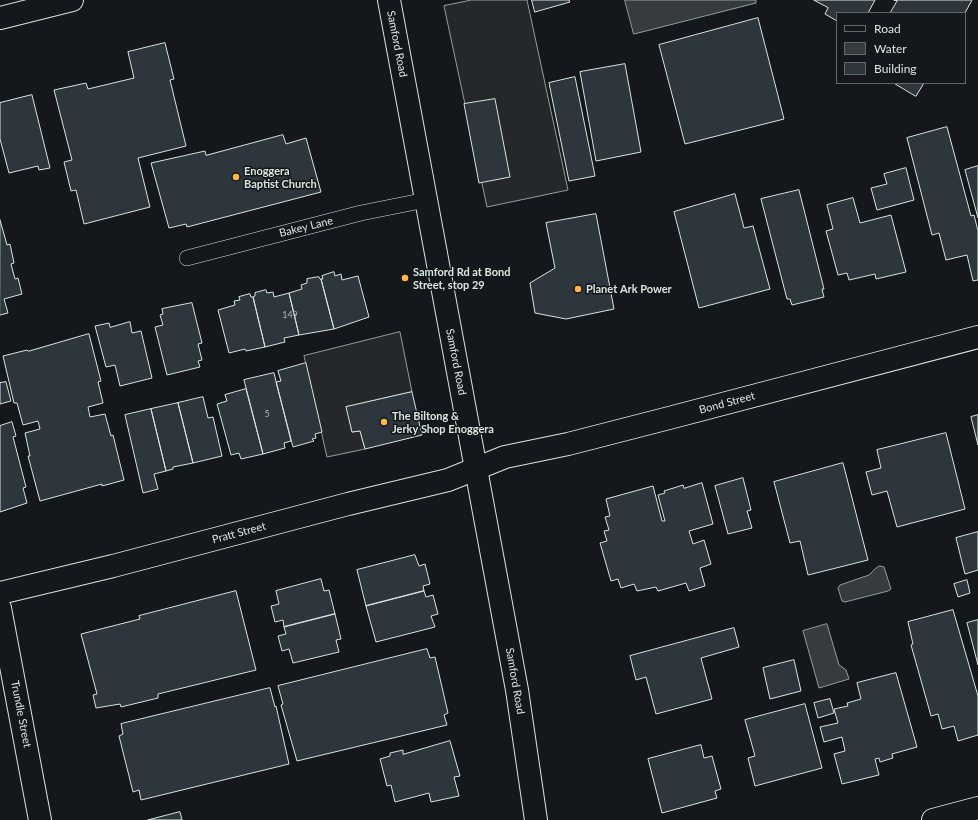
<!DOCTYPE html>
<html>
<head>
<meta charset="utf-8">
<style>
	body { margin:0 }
	#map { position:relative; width:978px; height:820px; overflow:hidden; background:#14181c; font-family:Lato,sans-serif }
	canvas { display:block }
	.legend { position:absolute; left:836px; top:12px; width:130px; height:72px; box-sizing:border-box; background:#14181c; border:1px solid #626a69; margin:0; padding:5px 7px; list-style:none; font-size:12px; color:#d8e6dc }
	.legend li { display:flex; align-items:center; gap:8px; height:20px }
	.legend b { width:20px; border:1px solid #626a69 }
</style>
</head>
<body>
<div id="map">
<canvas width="978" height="820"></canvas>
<ul class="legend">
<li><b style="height:5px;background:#14181c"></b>Road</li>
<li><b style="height:11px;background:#363b3e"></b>Water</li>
<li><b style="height:11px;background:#2c363c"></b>Building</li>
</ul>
</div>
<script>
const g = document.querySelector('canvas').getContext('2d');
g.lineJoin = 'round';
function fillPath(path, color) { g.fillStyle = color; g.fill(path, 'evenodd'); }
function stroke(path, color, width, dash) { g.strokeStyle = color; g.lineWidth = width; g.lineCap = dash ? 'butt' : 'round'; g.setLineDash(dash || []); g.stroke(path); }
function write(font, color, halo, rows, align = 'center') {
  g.font = font + ' Lato,sans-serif'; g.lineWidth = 3; g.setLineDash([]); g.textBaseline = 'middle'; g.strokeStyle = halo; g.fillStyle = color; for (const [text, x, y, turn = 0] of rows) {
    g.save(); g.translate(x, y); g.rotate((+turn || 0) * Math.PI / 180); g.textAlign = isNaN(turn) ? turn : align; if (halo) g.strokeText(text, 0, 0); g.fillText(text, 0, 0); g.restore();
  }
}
const parking = new Path2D(`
	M472,0H527L568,190L487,207L444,6Z
	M400,332L412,392L347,407L352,432L360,431L365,449L327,457L304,356Z`);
fillPath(parking, '#24282b');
stroke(parking, '#939e99', 1);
const water = new Path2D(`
	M625,0H756V3L634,34Z
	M880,566L884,567L891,589L888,591L845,602L842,601L838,588L840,585L869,575L876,568Z
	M827,624L839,665L846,670L849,679L819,688L803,631Z`);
fillPath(water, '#363b3e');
stroke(water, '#939e99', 1);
const building = new Path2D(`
	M532,0H569L570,2L535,12Z
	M814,0H875L868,13H837V21L825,14L828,8Z
	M894,0H972L965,13H890L897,1Z
	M758,18L784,119L685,144L659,45Z
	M165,43L174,79L170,80L186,146L138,158L150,207L84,224L76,190L71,191L64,162L72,160L54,90L86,83L88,89L134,78L128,52Z
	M625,64L641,152L596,161L580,72Z
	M575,77L595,176L569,181L549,83Z
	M894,83H924L916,96Z
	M32,95L50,168L39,170L38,166L9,173L0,139V103Z
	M495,99L510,177L479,183L464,104Z
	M947,127L971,216L974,215L978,231V280L973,281L967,255L946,260L939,233L932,235L907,138Z
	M283,135L286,144L306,138L321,192L187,227L186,224L169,228L151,163L205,151L206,155Z
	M978,166V218L965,170Z
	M906,168L914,200L877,210L871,188L887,184L884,174Z
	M799,190L824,289H822L824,297L792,305L790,299H787L761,199Z
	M735,194L744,228L753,226L770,289L699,308L674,212Z
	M853,198L860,223L891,215L906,272L876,279L875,274L849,280L847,273L838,275L826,231L833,229L827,205Z
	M596,214L614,309L566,319L535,313L530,283L555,268L546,223Z
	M0,220L7,245L10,244L14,263L11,264L15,279L18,278L22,294L4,299L8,313L0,315Z
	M334,272L335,276L341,274L342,280L358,276L369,317L334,329L321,279H323L322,276Z
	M319,277L320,279H321L334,329L299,335L289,293L302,289L301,285L307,283V279Z
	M266,290L267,293L273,292L274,297L289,293L299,335L284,338L285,342L265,347L253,297L255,296V293Z
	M250,294L251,297H253L265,347L246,351L245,349L229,353L218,310L235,305L234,301L240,300L239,297Z
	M192,303L202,343L198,344L202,360L198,361L200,367L167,375L155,327L163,325L160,315L163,314L162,309Z
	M130,322L132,333L141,331L152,378L120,386L115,365L106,367L95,326L109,323L110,327Z
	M89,334L101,381L98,382L103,403L88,407L90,417L105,414L111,436L113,435L124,480L102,486V484L40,501L28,456H30L25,433L40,429L38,421L23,425L17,403H14L3,356L27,350L28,351Z
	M306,363L322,432L315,434L316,438L312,439L314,441L293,447L276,382L281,381L278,371Z
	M274,373L291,441L284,443L285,448L263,454L244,380Z
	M6,382L11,401L0,404V383Z
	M246,389L263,454L241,459L239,453L231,455L217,404L227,401L225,395Z
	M412,392L422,435L365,449L360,431L352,432L346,407Z
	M203,397L208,418L213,417L222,456L193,463L178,403Z
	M178,403L193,463L173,467V469L166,471L151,409Z
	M151,409L166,471L154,474L158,489L143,493L125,415Z
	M978,415V445L971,417Z
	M12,422L16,436L13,437L26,487L23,488L27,503L0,512V426Z
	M946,433L965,509L897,527L887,491L872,495L866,472L881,468L877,450Z
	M843,463L868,560L808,575L800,541L790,543L774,482Z
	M743,478L751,510L747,511L752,528L728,534L715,486Z
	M702,483L713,524L689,531L693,544L704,540L711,564L700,568L705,586L689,591L686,583L658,591L656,587L637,591L634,584L621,588L618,579L611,581L600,543L607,541L604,531L609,530L605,517L610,516L606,499L653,486L662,521H665L658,495L665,493L664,491L683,485L684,488Z
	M978,532V570L965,574L956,538Z
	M415,555L419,566L425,564L430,584L423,586L424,591L366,606L357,570Z
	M321,579L324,591L329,590L335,614L284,627L283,620L275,622L271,606L279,604L276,591Z
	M967,580L970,593L958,597L954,584Z
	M236,591L256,670L158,694V698L121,707L120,704L96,708L93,695L97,694L81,634L140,619L139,616Z
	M424,591L426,597L433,595L438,614L431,616L435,627L376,642L366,606Z
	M953,610L978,696V735L958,741L954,726L942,729L938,714L931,716L911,645L913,644L908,622Z
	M335,614L341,639L336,640L339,652L293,663L289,649L282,651L278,636L286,634L284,627Z
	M978,620V665L967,623Z
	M734,628L739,647L701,658L712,699L656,714L646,677L636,680L630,656Z
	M427,649L430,658L435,657L448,713L444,715L447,725L297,761L281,705L283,704L278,686Z
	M794,660L801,691L770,699L763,668Z
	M896,673L917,747L892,754L893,758L880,762L879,758L875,759L879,775L842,784L834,754L845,751L842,737L824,742L820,727L838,723L834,709L848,706L847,703L861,699L857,683Z
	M270,688L275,707L276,706L289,764L141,800L139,790L133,792L119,736L123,734L121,724Z
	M830,699L834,713L818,718L814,703Z
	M805,704L822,768L755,786L748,758L755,756L745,720Z
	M450,741L460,776L454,777L459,796L431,802L429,793L395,802L391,785L387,786L380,759L390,756V753L403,750V754Z
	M701,745L704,758L712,756L721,789L715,791L717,798L662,813L648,759Z
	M180,812L182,820H148Z`);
fillPath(building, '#2c363c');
stroke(building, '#d8e6dc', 1);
const service = new Path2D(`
	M187,258L361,213L426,200`);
const minor = new Path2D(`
	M0,18L72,0
	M0,593L113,566L348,504L448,480L505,457L568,444L673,417L978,337
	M0,608L40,820
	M933,820L978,808`);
const primary = new Path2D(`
	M389,0L517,690L536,820`);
stroke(service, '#d8e6dc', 16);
stroke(minor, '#d8e6dc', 24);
stroke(primary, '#d8e6dc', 24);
stroke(service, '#14181c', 15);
stroke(minor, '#14181c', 22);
stroke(primary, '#14181c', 22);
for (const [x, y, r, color] of [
	[236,177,4,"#ffb74d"],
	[405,278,4,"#ffb74d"],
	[578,289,4,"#ffb74d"],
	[384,422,4,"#ffb74d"]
]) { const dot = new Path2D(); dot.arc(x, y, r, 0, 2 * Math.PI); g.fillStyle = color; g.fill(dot); stroke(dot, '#14181c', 1.5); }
write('9px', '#adbab4', null, [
	["149",290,315],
	["5",267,414]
]);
write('11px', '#d8e6dc', '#14181c', [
	["Samford Road",397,44,79],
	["Bakey Lane",306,227,-14],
	["Samford Road",456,362,79],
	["Bond Street",727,403,-15],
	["Pratt Street",239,533,-15],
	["Samford Road",515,681,80],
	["Trundle Street",21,714,79]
]);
write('bold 11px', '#d8e6dc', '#14181c', [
	["Enoggera",244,171],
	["Baptist Church",244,184],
	["Samford Rd at Bond",413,272],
	["Street, stop 29",413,285],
	["Planet Ark Power",586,289],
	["The Biltong &",392,416],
	["Jerky Shop Enoggera",392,429]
], 'left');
</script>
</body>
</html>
